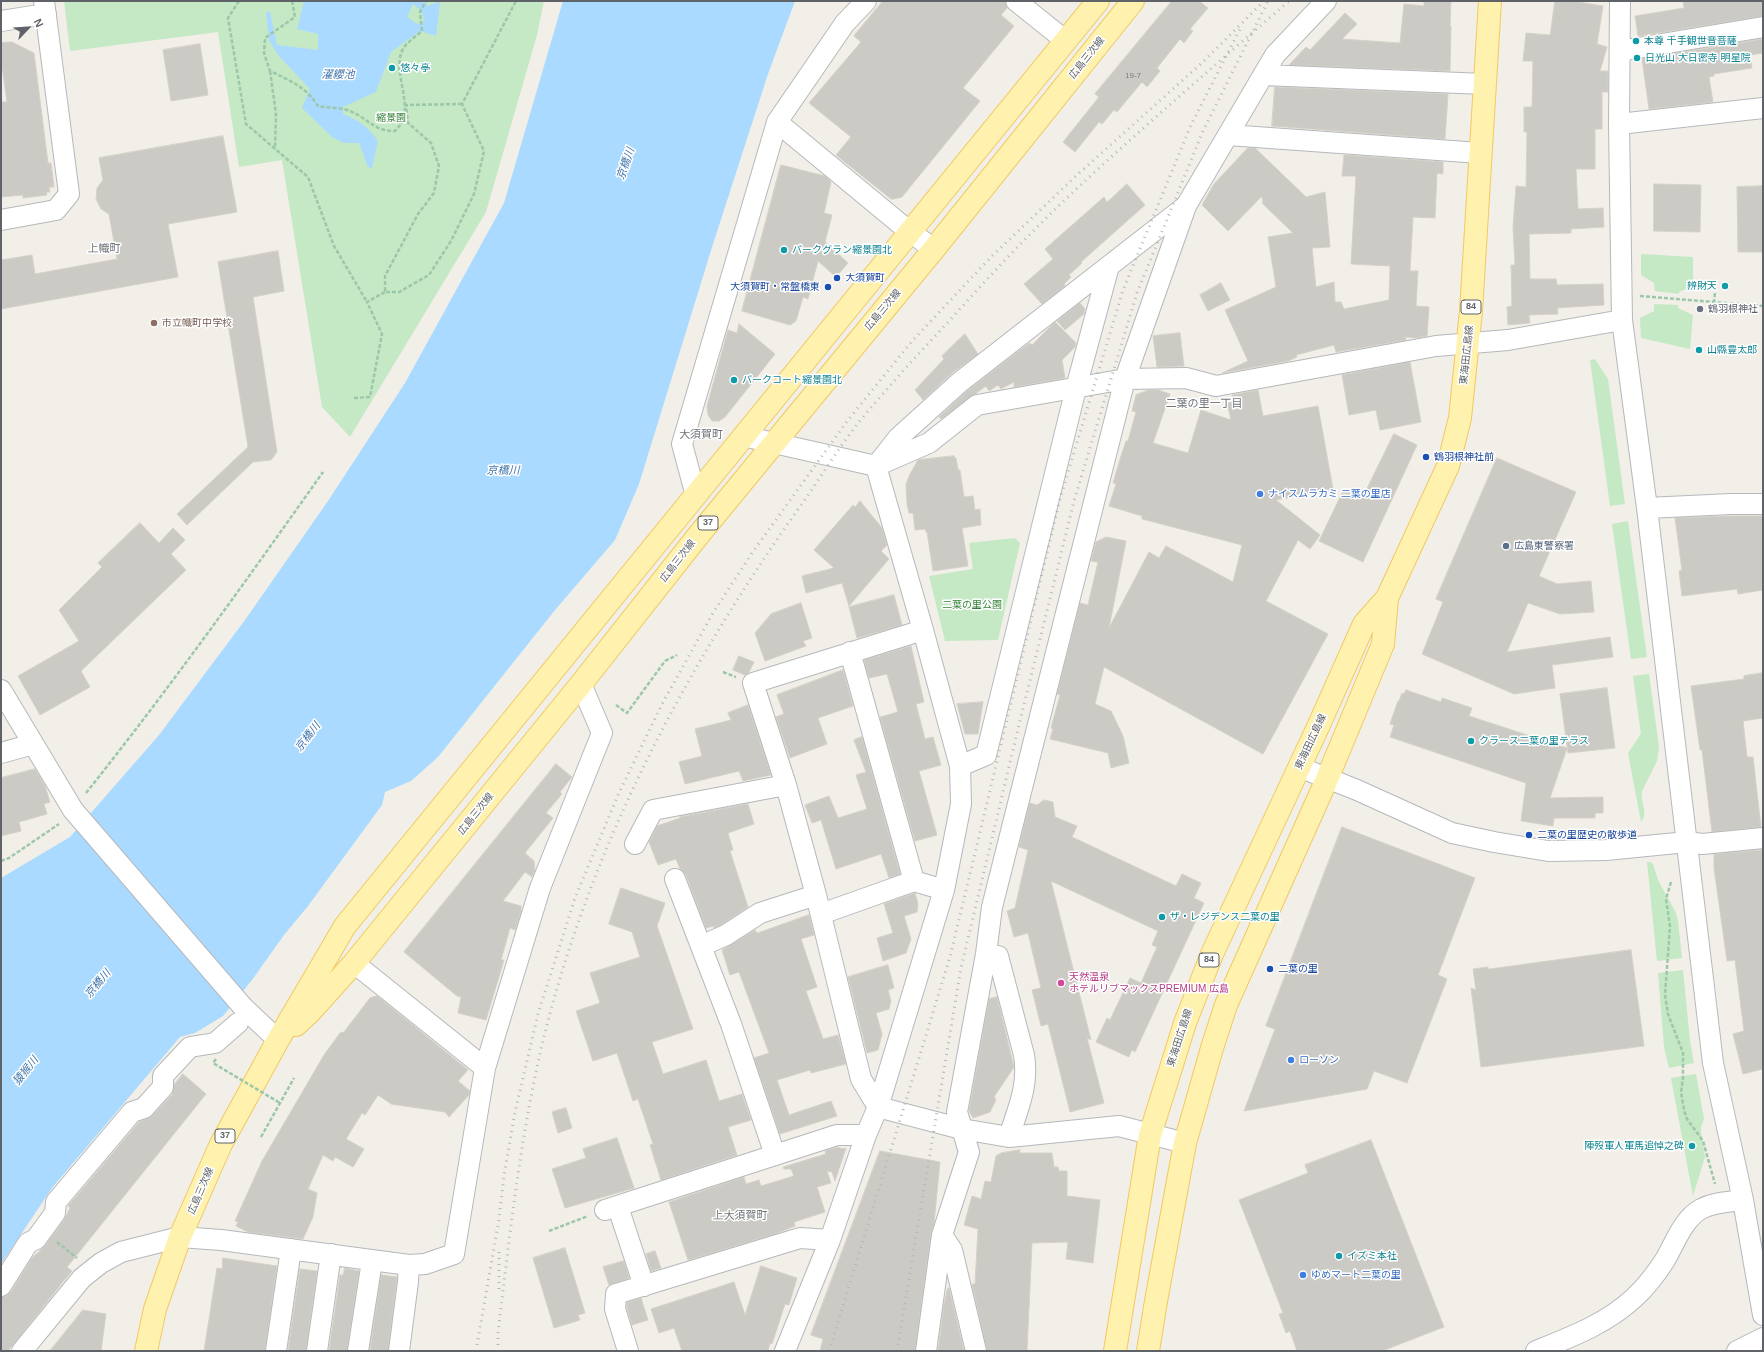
<!DOCTYPE html>
<html>
<head>
<meta charset="utf-8">
<style>
	body { margin:0 }
	#map { position:relative; width:1764px; height:1352px; overflow:hidden; background:#f1efe8; font-family:Helvetica,sans-serif }
	canvas { display:block }
	.frame { position:absolute; inset:0; border:2px solid #5f6368; pointer-events:none }
	.north { position:absolute; left:8px; top:8px; width:40px; height:40px; -webkit-text-stroke:3px #fff; paint-order:stroke; rotate:65deg; font-size:11px; font-weight:700; line-height:16px; text-align:center; color:#5f6368 }
	.north::after { content:''; display:block; margin:auto; width:14px; height:18px; background:#5f6368; clip-path:polygon(50% 0,100% 100%,50% 72%,0 100%) }
</style>
</head>
<body>
<div id="map">
<canvas width="1764" height="1352"></canvas>
<div class="frame"></div>
<div class="north">N</div>
</div>
<script>
const g = document.querySelector('canvas').getContext('2d');
g.lineJoin = 'round';
function fillPath(path, color) { g.fillStyle = color; g.fill(path, 'evenodd'); }
function stroke(path, color, width, dash) { g.strokeStyle = color; g.lineWidth = width; g.lineCap = dash ? 'butt' : 'round'; g.setLineDash(dash || []); g.stroke(path); }
function write(font, color, halo, rows, align = 'center') {
  g.font = font + ' Helvetica,"Noto Sans JP",sans-serif'; g.lineWidth = 3; g.setLineDash([]); g.textBaseline = 'middle'; g.strokeStyle = halo; g.fillStyle = color; for (const [text, x, y, turn = 0] of rows) {
    g.save(); g.translate(x, y); g.rotate((+turn || 0) * Math.PI / 180); g.textAlign = isNaN(turn) ? turn : align; if (halo) g.strokeText(text, 0, 0); g.fillText(text, 0, 0); g.restore();
  }
}
fillPath(new Path2D(`
	M64,1H544L537,35L486,212L350,437L322,407L282,160L239,167L218,32L70,51Z
	M1641,254L1693,257V286L1679,292V294L1655,291L1654,283L1641,275Z
	M1654,304L1678,305V308L1693,315L1690,349L1641,338L1640,318L1654,311Z
	M1595,359L1608,379L1625,504L1610,506L1590,360Z
	M1628,521L1647,657L1631,659L1612,524Z
	M1015,538L1020,543L998,640L945,641L929,576L973,569L969,543Z
	M1649,674L1659,747L1657,761L1642,791C1640,802 1649,813 1641,822L1628,753L1641,734L1633,676Z
	M1647,862H1650L1653,864L1658,880L1676,913L1678,921L1682,958L1657,961Z
	M1683,970L1690,1041L1694,1063L1669,1068L1664,1047L1658,973Z
	M1696,1074L1704,1119L1701,1127V1133L1705,1157L1693,1196L1671,1078Z`), '#c5e8c5');
fillPath(new Path2D(`
	M304,1H424L428,6L440,1L436,36L420,31L391,52L376,92L343,107V114C359,120 369,128 378,141L372,168L368,167L359,143H344L332,137L302,108L310,89L278,55L269,40L266,12H270L277,45L318,50V34L297,29ZM413,4L419,9L424,17L423,23L417,24L407,17Z
	M563,1H795L768,74L713,244L639,484L615,540L555,610L438,757L411,781L385,792L382,805L308,906L284,935L252,980L223,1016L195,1033L180,1037L52,1188L1,1264V878L70,837L159,735L245,620L328,501L405,383L504,203Z`), '#aadaff');
const building = new Path2D(`
	M883,1H1005L1007,8L1001,15L1014,26L963,88L980,101L902,197L894,199H891L836,155L851,137L809,103L861,42L854,36Z
	M1172,1H1199L1208,8L1190,29L1193,31L1184,43L1180,39L1157,68L1160,71L1147,87L1142,82L1117,112L1114,110L1102,124L1099,122L1075,152L1063,142L1099,97L1095,94Z
	M1424,1H1451L1450,26H1451L1450,71L1289,65L1306,47L1310,50L1345,13L1357,24L1342,39L1400,43L1404,4L1424,6Z
	M1555,1H1572L1603,6L1597,44L1607,47L1600,71H1608V92H1602V129H1595V169H1576L1578,209L1603,208L1604,227L1571,229V233L1529,234L1530,279H1556L1557,285L1603,284L1604,305L1557,308L1558,314L1529,315L1530,323L1508,325L1507,307L1512,306L1511,265H1515L1513,227L1516,186L1526,187L1527,132H1524V107H1532L1533,61H1523L1526,33L1550,35Z
	M1683,1H1763V16L1638,36L1635,16L1684,8Z
	M1763,39V53L1750,55L1752,68L1714,74V76L1709,77L1713,102L1649,109L1642,59Z
	M12,42L34,53L48,163H51L54,187H49L50,192H46L47,195L23,198V195L1,197V102H7L1,59V43Z
	M200,44L208,95L171,101L163,50Z
	M1275,87L1448,94L1445,139L1272,126Z
	M223,136L237,212L168,224L178,277L1,309V260L32,255L35,274L117,259L109,214L101,209L96,199L97,188L103,180L99,158Z
	M1248,148H1255L1306,197L1325,192L1330,247L1312,248L1316,287L1334,282L1335,302H1341L1344,309L1389,300L1390,266L1351,264L1356,176H1342L1344,155L1443,162V174L1437,173L1435,218L1413,217L1410,271H1418L1416,306L1429,307L1427,336L1416,338L1405,337L1406,340L1336,352L1334,345L1296,355L1297,357L1288,361L1222,373L1248,361L1225,310L1276,287L1268,237L1293,233L1263,204L1262,196L1228,231L1202,205L1214,184Z
	M781,165L825,176L831,182L824,213L832,215L825,242L848,263L836,277L818,261L808,299L803,297L796,321L790,325L742,311Z
	M1127,184L1145,205L1081,262L1082,263L1069,275L1071,277L1064,284L1065,286L1042,304L1024,284L1053,259L1045,249L1104,197L1107,202Z
	M1654,184L1701,185L1700,232L1654,231Z
	M1763,186V252H1738L1737,187Z
	M278,251L284,291L253,297L277,452L271,460L253,462L187,525L177,514L248,447L218,262Z
	M1221,283L1230,300L1208,311L1200,295Z
	M1080,303L1085,309L1084,314L1065,330L1057,321Z
	M1055,322L1076,343L1075,347L1062,360L1065,378L1014,387V382L1001,389L998,385L989,391L986,386L941,419L939,417L967,391L1020,350L1030,343L1032,345Z
	M739,324L775,354L725,417L719,421H712L708,415L707,406L728,330L737,333Z
	M1180,333L1184,366L1157,367L1153,336Z
	M965,334L978,354L952,373L923,400L915,390L944,359L942,356Z
	M1410,362L1421,422L1380,430L1376,410L1349,415L1342,375Z
	M1149,390H1158L1170,394L1153,443L1188,453L1201,410L1231,420L1227,403L1235,402L1232,395L1258,390L1263,416L1318,406L1333,489L1276,500L1320,535L1310,549L1298,540L1266,601L1328,634L1263,754L1104,667L1095,704L1111,711L1123,736L1129,763L1111,768L1108,753L1050,739L1053,729L1051,728L1060,695L1057,694L1080,603L1088,605L1098,562L1091,561L1096,542L1106,537L1126,541L1109,628L1149,552L1159,558L1166,546L1233,582L1242,545L1142,519V516L1109,506L1116,484L1113,483L1120,459L1126,441H1128L1136,412L1132,411L1136,395Z
	M1394,434L1417,445L1363,562L1319,541L1342,493L1365,492Z
	M954,456L955,458H956L958,470H960L964,497L973,496L975,510L980,509L981,525L962,528L968,566L933,571L927,532H926L925,529L915,530L913,513H909L907,504L906,484L910,474L918,460Z
	M1497,458L1576,492L1539,576L1557,584L1591,581L1594,612L1560,614L1528,603L1507,652L1610,637L1613,657L1552,665L1555,688L1514,694L1422,654L1443,602L1436,599Z
	M860,501L882,528L887,545L881,551L889,559L849,606L842,583L806,593L802,576L834,568L814,550L853,505L855,507Z
	M1731,516H1763V590L1738,594L1737,589L1682,596L1679,571L1682,570L1675,518Z
	M140,523L159,543L173,528L185,540L171,554L186,570L81,671L90,687L40,715L18,676L79,641L59,610L102,567L98,563Z
	M894,595L902,625L857,638L849,607Z
	M801,603L812,638L803,641L806,646L765,661L755,633L771,614Z
	M911,646L924,702L916,704L925,739L933,737L941,765L919,771L937,835L915,841L880,717L898,712L887,674L869,678L864,660Z
	M739,656L754,662L749,672L745,675L733,670Z
	M843,670L853,706L818,718L827,744L790,758L776,717L784,714L777,695Z
	M1763,673V718L1743,721L1747,757H1753L1761,827L1712,832L1702,750H1700L1691,686L1744,679V676Z
	M1607,688L1615,748L1568,753L1560,694Z
	M1406,690L1441,702L1442,698L1472,708L1469,716L1567,748L1550,798L1603,797V813H1595V818H1554L1553,826L1521,821L1526,783L1390,737L1394,725L1390,724L1398,701H1399L1402,693L1404,694Z
	M983,702L978,734H965L957,704Z
	M748,705L771,775L743,781L739,771L685,784L679,762L702,756L695,729L731,720L728,713Z
	M862,737L900,874L889,878L881,854L836,869L821,820L812,823L805,805L829,796L838,818L867,809L856,775L866,772L854,740Z
	M556,764L572,777L560,792L562,794L546,813L553,818L525,853L534,861L535,870L532,877L525,872L503,901L521,906V912L515,930L510,928L501,960H504L486,1020L458,1013L461,997L457,996L404,952Z
	M35,769L45,786L50,802L44,804L47,814L19,822L21,831L1,836V778Z
	M1044,800L1053,802L1055,817L1077,826L1072,837L1176,886L1182,874L1201,883L1194,898L1204,903L1135,1052L1132,1050L1129,1057L1096,1042L1107,1018L1110,1020L1130,978L1141,983L1157,947L1152,945L1158,931L1051,881L1091,1040L1087,1038L1104,1103L1070,1112L1048,1024L1041,1026L1032,990L1041,988L1028,933L1014,937L1007,911L1015,908L1028,850L1019,847L1029,805L1030,803L1037,805Z
	M748,804L754,824L728,833L733,850L730,851L748,907L721,925L714,928L713,926L706,928L686,875L680,869L676,859L658,865L649,842L657,826L680,818V817Z
	M1342,827L1475,878L1438,975L1447,979L1407,1083L1374,1071L1367,1089L1244,1111L1275,1029L1266,1026Z
	M1763,850V1069L1743,1074L1733,1034L1744,1031L1735,960L1727,961L1714,868V854Z
	M621,888L665,903L657,926L693,1029L652,1042L663,1074L706,1060L719,1101L742,1094L751,1120L728,1127L737,1155L661,1180L650,1145L653,1144L638,1099L633,1101L617,1053L593,1061L576,1011L600,1003L590,973L640,957L632,932L609,924Z
	M915,893L918,904L917,912L904,916L911,939L906,953L883,961L877,938L893,933L884,904Z
	M809,915L814,935L801,939L817,987L806,991L823,1039L838,1035L846,1064L811,1073L810,1070L777,1080L789,1115L831,1101L837,1116L780,1134L754,1058L769,1053L739,972L730,975L722,950L755,930L757,933Z
	M1631,950L1644,1046L1481,1067L1471,988L1476,990L1473,969L1488,967V969Z
	M888,965L894,988L888,990L891,1001L889,1009L876,1013L882,1034L878,1050L867,1053L848,977Z
	M377,996L468,1070L458,1081L470,1091L469,1095L449,1117L445,1112L391,1104L378,1095L365,1115L362,1113L346,1139L364,1149L353,1167L335,1157L333,1161L323,1155L308,1189L317,1193L313,1217L303,1239L248,1232L236,1226L238,1222L235,1221L262,1161L324,1055L340,1033L344,1032L370,998Z
	M997,997L1014,1067L994,1097L996,1100L990,1112L973,1118L969,1111L989,999Z
	M183,1074L206,1094L76,1256L67,1267L72,1271L62,1283L8,1351H1V1297L7,1296L11,1292L32,1258L45,1246L64,1220L70,1208L68,1206L139,1122L152,1116L172,1095L174,1085Z
	M566,1108L572,1128L558,1133L552,1112Z
	M617,1138L634,1188L565,1208L552,1169L586,1158L583,1149Z
	M1371,1140L1444,1327L1382,1351H1297L1290,1331L1286,1333L1279,1314L1283,1313L1239,1200L1308,1173L1305,1165Z
	M838,1147L842,1149L846,1148L835,1181L832,1172L827,1171L831,1183L817,1187L825,1212L794,1222L795,1226L775,1234L688,1260L669,1202L744,1177L746,1184L759,1180L761,1186L794,1176L791,1169H784L783,1167L826,1154L825,1151Z
	M1020,1150L1019,1153H1052L1054,1167H1058L1059,1171H1067V1196L1100,1200L1093,1263L1066,1259L1068,1242L1032,1243L1027,1351H987L972,1284H975L978,1229L964,1225L972,1196L981,1199L985,1181L991,1182L996,1156L1001,1153Z
	M880,1151L940,1162L934,1223L931,1233L915,1351H820L823,1339L811,1335Z
	M565,1248L585,1313L578,1315L580,1320L554,1328L533,1258Z
	M655,1251L661,1268L651,1271L646,1254Z
	M223,1258L277,1266L265,1351H204L217,1268L222,1269Z
	M624,1261L629,1278L609,1285L603,1267Z
	M761,1266L797,1278L789,1305L785,1304L772,1344L770,1343L768,1351H682L674,1328L659,1333L651,1309L734,1282L745,1315Z
	M345,1268L359,1271L347,1351H329L340,1275H343Z
	M300,1269L317,1271L306,1351H288Z
	M381,1275L397,1277L388,1351H370Z
	M948,1288H949L964,1351H938L944,1304Z
	M641,1298L648,1320L632,1325L627,1308V1303Z
	M83,1310L106,1314L101,1351H50Z`);
fillPath(building, '#cccac5');
stroke(building, '#d6d1c6', 1);
const minor = new Path2D(`
	M1016,1L1066,41
	M1620,1L1619,124L1622,320L1647,508L1713,1063L1743,1200L1763,1315
	M1,21L46,14
	M1620,51L1763,27
	M1263,75L1485,84
	M777,122L910,232L934,249
	M1619,124L1763,108
	M1228,135L1480,153
	M1,220L56,210L69,194L44,1
	M743,436L876,466L929,443L977,405L1125,379L1186,378L1216,386L1436,346L1508,340L1622,320
	M696,496L682,444L777,122L845,23L866,1
	M1647,508L1731,504H1763
	M923,630L753,683L786,785L816,895L861,1079L878,1107L962,1129L1009,1137L1119,1126L1185,1143
	M850,652L914,881
	M1,690L73,810L243,1007L278,1040
	M1,753L33,744
	M960,766L986,755L1076,388L1109,266
	M1299,767L1357,790L1452,833L1494,842L1548,851L1606,850L1687,842L1702,844L1763,838
	M635,844L653,810L786,785
	M675,879L731,1024L775,1155
	M821,914L914,881L944,890
	M701,946L726,935L760,913L816,895
	M986,954L998,956L1024,1055C1029,1086 1018,1108 1009,1137
	M354,963L485,1068
	M618,1207L644,1286
	M605,1210L837,1135H866
	M942,1235L952,1250L976,1351
	M1,1286L28,1243L36,1239L55,1213L56,1202L132,1112L144,1108L163,1087V1076L190,1047L215,1043L238,1023
	M22,1351L82,1278L101,1263L121,1252L180,1237L221,1240L409,1265L425,1264L454,1254L485,1068L540,888L602,733L581,684
	M276,1351L291,1249
	M317,1351L331,1254
	M358,1351L372,1261
	M399,1351L408,1282L409,1265
	M628,1351L615,1309L616,1294L800,1238L830,1240
	M785,1351L830,1240L866,1135L878,1107L944,890L961,804L960,766L923,630L876,466L898,438L960,382L1186,206
	M926,1351L942,1235L969,1152L957,1112L986,954L992,907L1125,379L1186,206L1275,55L1326,1
	M1536,1351C1571,1337 1606,1324 1634,1298C1646,1287 1656,1274 1665,1260C1675,1243 1683,1219 1701,1209C1714,1202 1729,1202 1743,1200
	M1737,1351L1763,1338`);
const major = new Path2D(`
	M296,1025L310,1012L354,963L581,684L697,537L934,249L1133,1
	M146,1351L155,1309L180,1237L221,1144L278,1040L345,926L1098,1
	M1115,1351L1150,1135L1185,1023L1212,954L1318,727L1364,624L1387,598L1448,466L1460,418L1471,311L1490,1
	M1148,1351L1156,1301L1185,1143L1212,1048L1226,1005L1327,779L1383,644L1387,598`);
stroke(minor, '#b5b8bc', 22);
stroke(major, '#f2c960', 24);
stroke(new Path2D(`
	M239,1L228,18L246,124L308,177L334,246L367,302
	M292,1L295,17L265,38L264,53L270,71C291,81 306,87 318,106C327,108 338,107 347,110C366,116 374,132 395,131C398,127 402,124 403,120C411,98 390,65 405,46C409,41 416,36 422,31L420,12L426,1
	M270,71L276,114L275,149
	M462,104L406,105L408,123L431,143L439,166L434,193L418,214L385,276V292H399L429,275L451,241L474,194L484,151L462,104L516,1
	M1640,296L1763,306
	M1714,303L1715,292
	M354,398L370,397L382,334L367,302L385,292
	M723,672L736,677
	M616,705L627,713L665,661L677,655
	M86,793C169,689 246,581 323,472
	M1,861L9,858L59,824
	M1671,882L1666,899L1670,926L1665,995L1668,1014L1683,1053V1078L1681,1092L1684,1110L1687,1119L1703,1141L1715,1184
	M261,1137L294,1078
	M549,1231L588,1216
	M57,1242L77,1258`), '#9cc7a9', 2.5, [4, 2]);
stroke(minor, '#fff', 20);
stroke(major, '#fff2af', 22);
stroke(new Path2D(`
	M499,1289V1247
	M476,1351L499,1219L504,1176L515,1112L538,1014L575,898L618,795L662,704L713,613L752,553L848,420L913,340L992,256L1077,175L1203,62L1264,1
	M498,1351V1333C512,1216 524,1099 558,985C610,809 698,649 804,501C822,475 840,446 859,422C888,387 919,353 950,320C993,272 1037,225 1084,182C1151,120 1220,61 1289,1
	M829,1351L950,957L1060,499L1123,290L1191,125L1241,27
	M897,1351L961,968L1019,725L1074,501L1137,293L1203,131L1268,1`), '#b6b7b8', 3, [1, 5]);
stroke(new Path2D(`
	M216,1059L213,1063L280,1103`), '#9cc7a9', 2.5, [4, 2]);
for (const [x, y, r, color] of [
	[1636,41,4,"#0f9aa8"],
	[1637,58,4,"#0f9aa8"],
	[392,68,4,"#0f9aa8"],
	[784,250,4,"#0f9aa8"],
	[837,278,4,"#1a4fb4"],
	[1725,286,4,"#0f9aa8"],
	[828,287,4,"#1a4fb4"],
	[1700,309,4,"#6b7280"],
	[154,323,4,"#8d6e63"],
	[1699,350,4,"#0f9aa8"],
	[734,380,4,"#0f9aa8"],
	[1426,457,4,"#1a4fb4"],
	[1260,494,4,"#3f7fe0"],
	[1506,546,4,"#5c6f8a"],
	[1471,741,4,"#0f9aa8"],
	[1529,835,4,"#1a4fb4"],
	[1162,917,4,"#0f9aa8"],
	[1270,969,4,"#1a4fb4"],
	[1061,983,4,"#d1479c"],
	[1291,1060,4,"#3f7fe0"],
	[1692,1146,4,"#0f9aa8"],
	[1339,1256,4,"#0f9aa8"],
	[1303,1275,4,"#3f7fe0"]
]) { const dot = new Path2D(); dot.arc(x, y, r, 0, 2 * Math.PI); g.fillStyle = color; g.fill(dot); stroke(dot, '#fff', 1.5); }
write('8px', '#7a7d7f', null, [
	["19-7",1133,76]
]);
for (const [x, y, w] of [
	[1471,307,20],
	[708,523,20],
	[1209,960,20],
	[225,1136,20]
]) { const box = new Path2D(); box.roundRect(x - w / 2, y - 7, w, 14, 3); g.fillStyle = '#fff'; g.fill(box); stroke(box, '#5f6368', 1); }
write('bold 9px', '#5f6368', null, [
	["84",1471,307],
	["37",708,523],
	["84",1209,960],
	["37",225,1136]
]);
write('10px', '#0d838f', '#fff', [
	["本尊 千手観世音菩薩",1644,41],
	["日光山 大日密寺 明星院",1645,58],
	["悠々亭",400,68],
	["パークグラン縮景園北",792,250],
	["辨財天",1717,286,"right"],
	["山縣豊太郎",1707,350],
	["パークコート縮景園北",742,380],
	["クラース二葉の里テラス",1479,741],
	["ザ・レジデンス二葉の里",1170,917],
	["陣歿軍人軍馬追悼之碑",1684,1146,"right"],
	["イズミ本社",1347,1256]
], 'left');
write('10px', '#5f6368', '#fff', [
	["広島三次線",1087,58,-51],
	["広島三次線",883,310,-50],
	["東海田広島線",1467,355,-84],
	["広島三次線",678,561,-52],
	["東海田広島線",1311,742,-65],
	["広島三次線",476,814,-51],
	["東海田広島線",1180,1038,-72],
	["広島三次線",201,1191,-67]
]);
write('10px', '#348238', '#fff', [
	["縮景園",391,118],
	["二葉の里公園",972,605]
]);
write('10px', '#164399', '#fff', [
	["大須賀町",845,278],
	["大須賀町・常盤橋東",820,287,"right"],
	["鶴羽根神社前",1434,457],
	["二葉の里歴史の散歩道",1537,835],
	["二葉の里",1278,969]
], 'left');
write('10px', '#5b616d', '#fff', [
	["鶴羽根神社",1708,309]
], 'left');
write('10px', '#785e54', '#fff', [
	["市立幟町中学校",162,323]
], 'left');
write('10px', '#366cbe', '#fff', [
	["ナイスムラカミ 二葉の里店",1268,494],
	["ローソン",1299,1060],
	["ゆめマート二葉の里",1311,1275]
], 'left');
write('10px', '#4e5e75', '#fff', [
	["広島東警察署",1514,546]
], 'left');
write('10px', '#b23c85', '#fff', [
	["天然温泉",1069,977],
	["ホテルリブマックスPREMIUM 広島",1069,989]
], 'left');
write('italic 11px', '#4174aa', '#fff', [
	["濯纓池",338,75],
	["京橋川",626,164,-71],
	["京橋川",503,471],
	["京橋川",308,737,-52],
	["京橋川",98,984,-50],
	["猿猴川",26,1071,-51]
]);
write('11px', '#70757a', '#fff', [
	["上幟町",104,249],
	["二葉の里一丁目",1204,404],
	["大須賀町",701,435],
	["上大須賀町",740,1216]
]);
</script>
</body>
</html>
